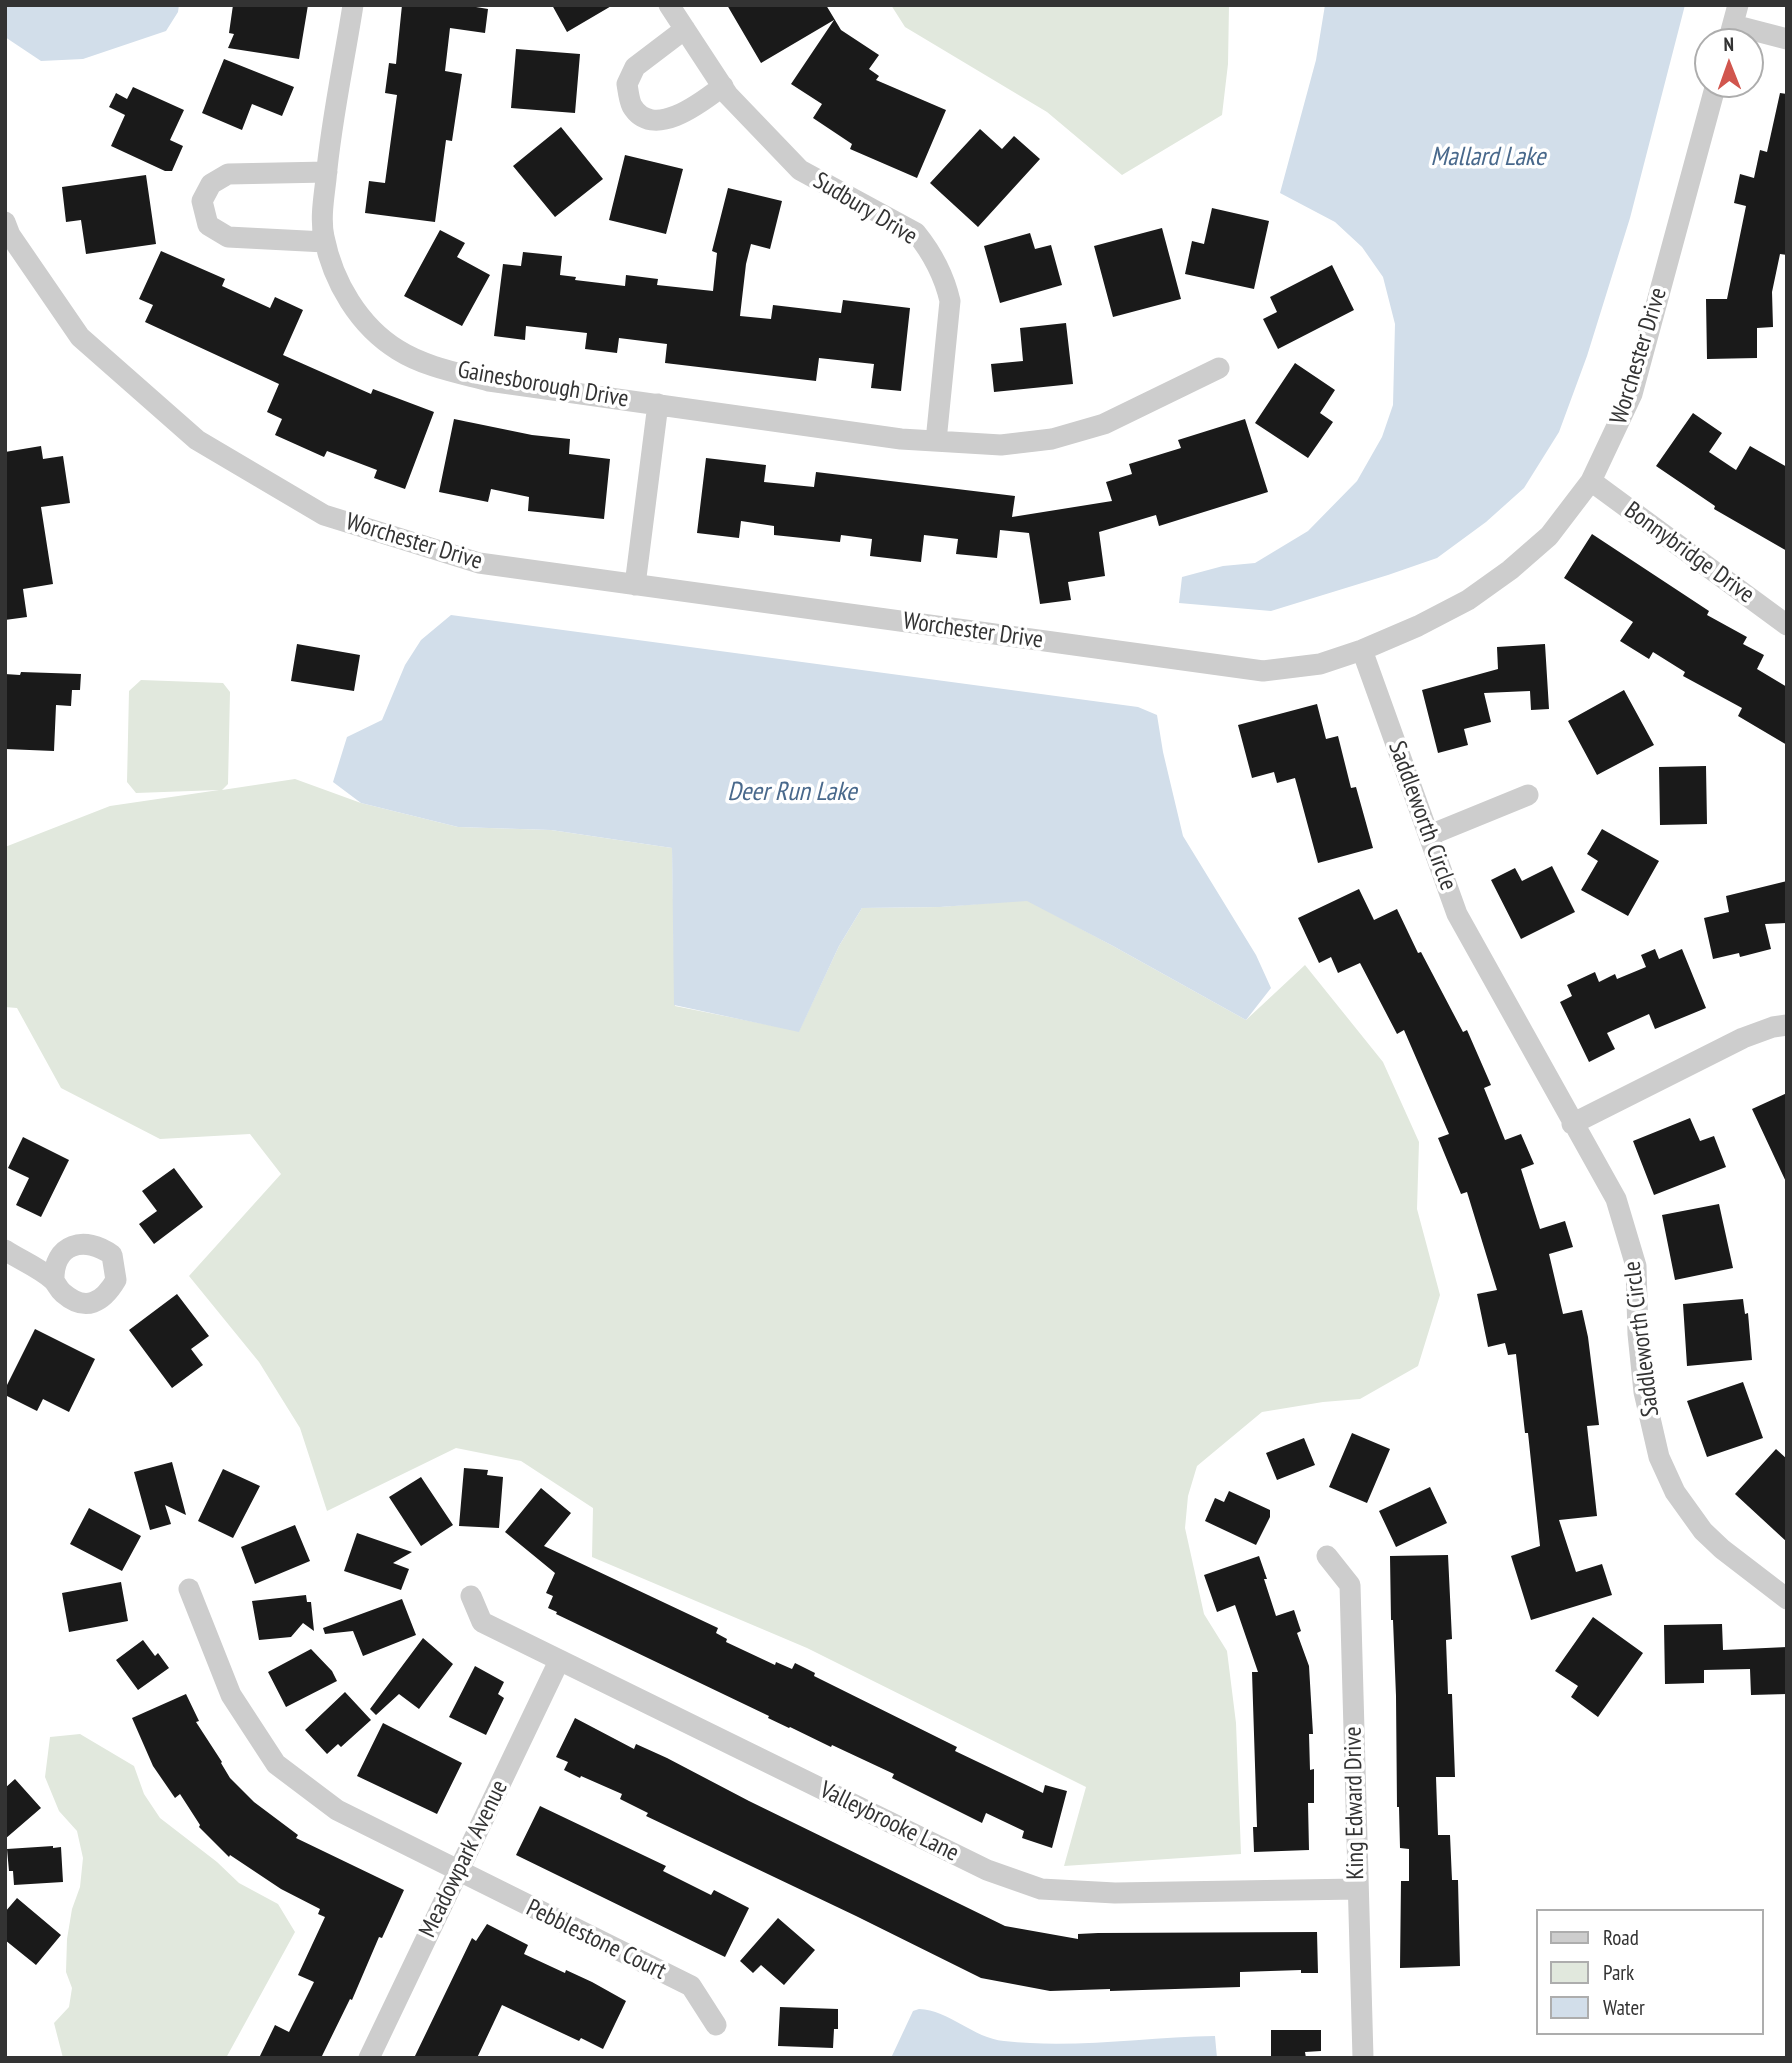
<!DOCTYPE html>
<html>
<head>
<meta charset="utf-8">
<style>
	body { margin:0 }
	#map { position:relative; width:1792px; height:2063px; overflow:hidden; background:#fff; font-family:"PT Sans Narrow",sans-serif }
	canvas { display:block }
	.frame { position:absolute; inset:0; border:7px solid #333; pointer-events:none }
	.legend { position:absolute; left:1536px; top:1909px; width:228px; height:126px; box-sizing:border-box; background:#fff; border:2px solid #adadad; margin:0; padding:9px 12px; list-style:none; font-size:21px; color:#333 }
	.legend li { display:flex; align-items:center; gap:14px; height:35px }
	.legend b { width:35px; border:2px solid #adadad }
	.north { position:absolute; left:1694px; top:28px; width:70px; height:70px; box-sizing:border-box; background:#fff; border:2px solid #adadad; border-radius:50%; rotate:359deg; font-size:19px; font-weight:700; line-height:28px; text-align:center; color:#333 }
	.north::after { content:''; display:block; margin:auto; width:24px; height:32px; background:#d1564e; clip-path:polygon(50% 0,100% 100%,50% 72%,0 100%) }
</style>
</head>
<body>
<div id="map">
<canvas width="1792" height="2063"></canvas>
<div class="frame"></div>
<ul class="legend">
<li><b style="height:9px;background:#cdcdcd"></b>Road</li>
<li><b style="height:19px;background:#e1e8dd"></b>Park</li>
<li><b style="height:19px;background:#d2deea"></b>Water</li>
</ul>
<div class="north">N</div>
</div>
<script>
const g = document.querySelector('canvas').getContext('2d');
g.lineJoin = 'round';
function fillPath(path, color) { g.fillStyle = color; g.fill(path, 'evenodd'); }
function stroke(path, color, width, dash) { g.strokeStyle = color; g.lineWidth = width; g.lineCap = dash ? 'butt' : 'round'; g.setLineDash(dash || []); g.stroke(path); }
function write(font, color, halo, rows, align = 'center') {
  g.font = font + ' "PT Sans Narrow",sans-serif'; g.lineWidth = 7; g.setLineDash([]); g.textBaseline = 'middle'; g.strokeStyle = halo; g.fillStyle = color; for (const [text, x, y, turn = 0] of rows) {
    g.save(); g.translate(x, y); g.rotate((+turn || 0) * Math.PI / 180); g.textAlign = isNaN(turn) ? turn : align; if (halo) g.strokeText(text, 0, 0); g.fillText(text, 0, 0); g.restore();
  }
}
fillPath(new Path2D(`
	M891,5H1229L1228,64L1222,115L1122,175L1047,112L905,27Z
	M141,680L223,683L230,692L228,784L222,790L295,779L361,803L458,827L551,830L672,848L675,1006L799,1031L839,946L862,908L940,907L1027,900L1113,946L1246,1020L1305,965L1383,1062L1419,1142L1417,1209L1440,1295L1418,1366L1360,1399L1323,1402L1262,1412L1197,1466L1188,1496L1185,1528L1204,1614L1227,1651L1236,1723L1241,1854L1064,1866L1086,1787L807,1648L592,1557L593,1508L521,1461L456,1448L327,1511L300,1428L259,1362L189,1276L281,1174L250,1134L160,1139L61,1088L17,1008L5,1007V847L110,806L219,790L136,793L127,782L129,691Z
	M80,1734L134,1766L144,1794L160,1818L217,1862L239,1883L278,1904L295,1932L226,2058H63L54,2023L69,2007L72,1988L66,1972L67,1939L72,1909L80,1887L83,1858L77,1831L59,1811L45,1777L50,1737Z`), '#e1e8dd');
fillPath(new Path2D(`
	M5,5H179L178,12L166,31L83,59L41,61L5,37Z
	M1325,5H1685L1630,218L1587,356L1559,432L1524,488L1486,522L1437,558L1388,575L1271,611L1179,603L1182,577L1223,566L1255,563L1308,531L1357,481L1382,437L1393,405L1395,324L1383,277L1362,247L1335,222L1280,193L1316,60Z
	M451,615L1138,707L1157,715L1163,752L1183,836L1256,955L1271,988L1246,1020L1113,946L1027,901L940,907L862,908L839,946L799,1032L674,1005L672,848L551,830L458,827L361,803L333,782L347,737L382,720L405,665L421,640Z
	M919,2009C949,2010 973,2038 1004,2041C1074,2049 1145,2037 1215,2036L1217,2058H891L913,2011Z`), '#d2deea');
fillPath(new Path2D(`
	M233,5H308L299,59L228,48L234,34L229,33Z
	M402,5H464L488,9L485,33L450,28L445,71L462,74L452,141L446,140L435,222L365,213L369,181L385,183L397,95L385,93L389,63L396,64Z
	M552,5H613L567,32Z
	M727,5H826L841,30L879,55L869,69L879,76L876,80L946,110L917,178L850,149L852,144L813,118L822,104L791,84L834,20L761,63Z
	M516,49L580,54L575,113L511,108Z
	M224,59L294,87L282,116L252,104L242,130L202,113Z
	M133,87L184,110L170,140L183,146L172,171H165L111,146L125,115L109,107L116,93L127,99Z
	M1780,93L1787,94V255L1780,254L1772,292L1773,327L1757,328V358L1707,359L1706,299H1727L1746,206L1734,203L1740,174L1754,178L1760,150L1767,152Z
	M561,127L603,179L555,217L513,166Z
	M980,129L1002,149L1014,136L1040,159L978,227L930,183Z
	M625,155L683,169L666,234L609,220Z
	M146,175L156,244L86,254L81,220L66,222L62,187Z
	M728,188L782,201L770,249L751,244L746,264L740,316L771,319L773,305L841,313L843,300L910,308L901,391L871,388L874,364L819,358L816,381L665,363L667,344L619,338L617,353L585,349L587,333L526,326L525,340L494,336L503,264L521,266L523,252L562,256L560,275L576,277L575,280L625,286L626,275L658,279L657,285L713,291L717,253L712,251Z
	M1212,208L1269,221L1254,289L1185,274L1192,241L1204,244Z
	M1162,228L1181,299L1113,317L1094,246Z
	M440,230L465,243L457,257L490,275L462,326L404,296Z
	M1030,233L1035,249L1051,245L1062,285L1000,303L984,246Z
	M161,251L225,279L222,286L270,308L275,297L303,310L283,355L371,394L373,389L434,412L405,489L374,478L377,470L327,451L324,457L275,435L282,419L267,412L279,384L145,322L153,305L139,299Z
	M1332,265L1354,310L1278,349L1263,319L1277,312L1270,297Z
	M1066,323L1073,384L994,392L991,364L1023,361L1020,328Z
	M1295,363L1335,390L1320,413L1333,422L1308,458L1255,423Z
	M1693,413L1722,433L1709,452L1736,470L1750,446L1787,467V551L1714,509L1715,506L1656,466Z
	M454,419L532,435L570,439L569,454L610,459L604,519L528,511L529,497L491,489L488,502L439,492Z
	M1245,419L1268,492L1159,526L1156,515L1099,532L1105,576L1068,582L1071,600L1040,604L1029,533L1000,530L997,558L956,554L958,539L924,535L921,562L870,556L872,539L841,535L840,542L774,535V526L741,521L739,538L697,533L706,458L766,465L764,482L814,487L816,472L1015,496L1012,517L1112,501L1106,482L1132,474L1129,464L1181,448L1178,440Z
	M41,446L43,459L63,456L70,503L41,507L53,584L23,589L27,617L5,620V452Z
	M1592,534L1709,611L1707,615L1747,637L1743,644L1764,655L1757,669L1787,687V745L1738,716L1742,708L1683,676L1685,672L1653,652L1649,659L1620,641L1633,622L1564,578Z
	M297,644L360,655L354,691L291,681Z
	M1545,644L1549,709L1531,710L1530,691L1484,693L1491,722L1464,729L1468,745L1438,753L1422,690L1498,669L1497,647Z
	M21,672L81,674L80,690H72L71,706L56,705L54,751L5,749V674L20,675Z
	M1624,690L1654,745L1597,775L1568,721Z
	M1317,704L1326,739L1338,736L1351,788L1356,787L1373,848L1318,863L1295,778L1277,783L1274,772L1252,778L1238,725Z
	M1706,766L1707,824L1660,825L1659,767Z
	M1602,829L1659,861L1628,916L1581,890L1598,861L1587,854Z
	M1552,866L1575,912L1521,939L1491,880L1515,868L1522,881Z
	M1787,881V923L1765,924L1771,949L1740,957L1739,953L1713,959L1704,918L1729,912L1726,896Z
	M1359,889L1374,920L1397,909L1418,953L1421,952L1463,1032L1467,1030L1491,1085L1484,1088L1505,1140L1521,1134L1534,1164L1521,1169L1540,1229L1565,1221L1573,1247L1549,1254L1563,1314L1582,1310L1588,1337L1599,1425L1587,1426L1597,1516L1559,1520L1576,1572L1602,1564L1612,1595L1531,1620L1511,1556L1540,1546L1528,1433H1525L1516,1354L1508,1355L1505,1343L1488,1347L1477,1294L1497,1290L1467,1192L1461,1194L1438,1138L1449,1134L1404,1030L1397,1034L1360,963L1338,973L1331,957L1319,963L1298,918Z
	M1655,949L1659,959L1682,949L1706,1008L1655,1029L1649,1014L1607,1033L1615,1049L1589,1062L1560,1002L1572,996L1567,985L1595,972L1599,982L1615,974L1617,979L1646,967L1641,955Z
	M1787,1093V1184L1752,1109Z
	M1690,1118L1700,1141L1714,1136L1726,1167L1654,1195L1633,1141Z
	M23,1137L69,1160L41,1217L16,1205L29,1178L8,1168Z
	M174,1168L203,1207L154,1244L139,1224L157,1211L142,1191Z
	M1719,1204L1733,1268L1675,1280L1662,1215Z
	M177,1294L209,1336L191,1349L203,1365L172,1388L129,1330Z
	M1743,1299L1745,1314L1748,1313L1752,1360L1687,1366L1683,1304Z
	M35,1329L95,1359L69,1412L43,1399L37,1411L5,1395V1389Z
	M1743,1382L1763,1438L1707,1457L1687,1401Z
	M1352,1433L1390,1449L1367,1503L1329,1487Z
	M1304,1438L1315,1465L1277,1480L1266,1453Z
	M1776,1449L1787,1459V1542L1735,1494Z
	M172,1462L186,1515L165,1505L171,1524L150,1530L134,1472Z
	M464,1468L488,1470L487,1475L503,1477L499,1528L459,1526Z
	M223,1469L260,1486L233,1538L198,1521Z
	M421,1477L453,1525L421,1546L389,1497Z
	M1430,1487L1447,1523L1396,1547L1379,1511Z
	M541,1488L571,1513L544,1546L718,1628L716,1633L727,1639L726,1642L775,1665L776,1662L792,1669L795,1663L815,1673L814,1676L957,1747L955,1751L1043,1793L1045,1785L1067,1791L1052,1848L1022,1838L1024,1831L986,1813L982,1823L892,1778L894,1774L832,1745L831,1747L790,1727L789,1728L768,1718L769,1716L556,1614L557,1612L548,1608L553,1596L546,1593L555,1573L505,1532Z
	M1229,1491L1270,1510V1517L1256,1545L1205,1521L1215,1498L1224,1502Z
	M89,1508L141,1536L122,1571L70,1544Z
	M295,1525L310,1561L255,1584L241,1547Z
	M357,1533L412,1552L393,1563L409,1569L401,1590L344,1571Z
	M1448,1555L1452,1639L1446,1640L1448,1694H1452L1455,1777H1436L1438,1835H1450L1452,1880H1458L1460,1966L1400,1968L1401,1881H1409V1849L1400,1848L1399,1807H1397L1396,1696L1393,1620H1391L1390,1556Z
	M1259,1556L1267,1579H1264L1276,1616L1294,1610L1301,1631L1297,1633L1309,1666L1313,1734H1309L1310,1770L1314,1769V1803H1308L1309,1850L1254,1852L1253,1827H1257L1252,1672H1258L1235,1605L1217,1612L1204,1575Z
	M121,1582L128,1621L69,1632L62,1593Z
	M306,1595L307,1602H311L314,1631L303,1623L291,1637L259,1640L252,1601Z
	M402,1599L416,1635L363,1656L353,1631L325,1634L323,1628Z
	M1593,1617L1643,1653L1598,1717L1571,1697L1578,1686L1555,1671Z
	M1722,1624L1723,1650L1787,1647V1694L1751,1695L1750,1669L1704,1670V1683L1665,1684L1664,1625Z
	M423,1638L453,1664L419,1709L399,1694L376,1715L370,1709Z
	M143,1640L155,1656L158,1653L169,1668L138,1690L116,1660Z
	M311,1649L332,1671L337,1681L286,1707L268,1672Z
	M475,1666L504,1682L498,1694L504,1698L486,1735L449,1717Z
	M345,1692L371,1720L341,1747L338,1744L327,1754L305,1730Z
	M186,1694L199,1721L196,1722L222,1762L221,1763L230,1778L254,1802L298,1835L296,1838L404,1890L382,1938L379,1937L352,2000L350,1999L321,2058H259L275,2025L289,2032L314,1982L298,1975L325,1917L318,1914L320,1909L281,1889L230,1855L229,1857L199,1827L200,1825L180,1794L175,1798L153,1766L132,1718Z
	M575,1718L634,1749L636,1744L667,1758L749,1801L1005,1926L1078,1939V1934L1098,1933L1317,1932L1318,1973H1301V1970L1240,1972V1987L1110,1991V1989L1050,1991L981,1978L856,1916L646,1816L648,1813L620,1799L622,1794L581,1776L580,1778L564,1770L568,1762L556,1757Z
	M383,1723L462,1763L437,1814L357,1776Z
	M15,1779L41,1808L5,1839V1788Z
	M540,1806L666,1866L663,1871L711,1895L714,1890L749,1908L725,1957L516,1855Z
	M53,1846V1848L61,1847L63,1882L14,1885L13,1871H9L7,1849Z
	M17,1898L61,1935L36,1965L5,1940V1912Z
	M778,1918L815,1950L784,1985L761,1965L753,1973L740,1961Z
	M487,1924L528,1945L524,1954L565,1973L566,1970L592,1982L626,2001L603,2049L581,2038L579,2041L502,2005L477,2058H414L472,1938L476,1941Z
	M780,2007L838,2009V2029H834L833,2048L778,2046Z
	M1271,2030H1321V2051L1305,2052L1306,2058H1271Z`), '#1a1a1a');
stroke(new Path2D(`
	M353,5C344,63 331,121 326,179C324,197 320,219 324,237C333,282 359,326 398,350C425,367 459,373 489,381L901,439L1001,445L1052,439L1104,424L1219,368
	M669,5L728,95L800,170L916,233C933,254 944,275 950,301L936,441
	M1733,25L1787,39
	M685,29L635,67L627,84C628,90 629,100 632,106C653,141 702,102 723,86
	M1728,42L1738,5
	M5,222L10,235L80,337L197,440L324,515L479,563L1263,671L1320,664L1362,650L1418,626L1468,600L1510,570L1549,536L1591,481L1632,394L1716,84
	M325,242L228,237L208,225L202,201L211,184L228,174L327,172
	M1591,481L1787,625
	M635,585L658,404
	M1362,650L1457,914L1616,1199L1636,1266L1638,1334L1644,1392L1659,1457L1675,1492L1703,1531L1722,1549L1787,1599
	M1430,835L1528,795
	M1572,1124L1743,1038L1773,1027L1787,1025
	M5,1250C20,1260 40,1268 53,1280C57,1284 58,1289 63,1293C86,1313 103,1302 116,1280L112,1255C85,1235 53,1243 54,1281
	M1327,1556L1350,1585L1363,2058
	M189,1589L231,1695L276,1764L337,1810L691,1986L716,2025
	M471,1596L482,1622L987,1870L1041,1889L1115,1893L1357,1889
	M369,2058L559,1661`), '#cdcdcd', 21);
write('24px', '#333', '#fff', [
	["Sudbury Drive",865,209,31],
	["Worchester Drive",1639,356,-73],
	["Gainesborough Drive",543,385,10],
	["Worchester Drive",414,542,17],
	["Bonnybridge Drive",1689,553,36],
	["Worchester Drive",973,631,8],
	["Saddleworth Circle",1422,816,70],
	["Saddleworth Circle",1642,1339,-97],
	["King Edward Drive",1355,1803,-91],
	["Valleybrooke Lane",889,1822,26],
	["Meadowpark Avenue",464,1859,-64],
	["Pebblestone Court",596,1940,26]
]);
write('italic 26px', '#49698c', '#fff', [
	["Mallard Lake",1488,158],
	["Deer Run Lake",792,793]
]);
</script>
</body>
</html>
